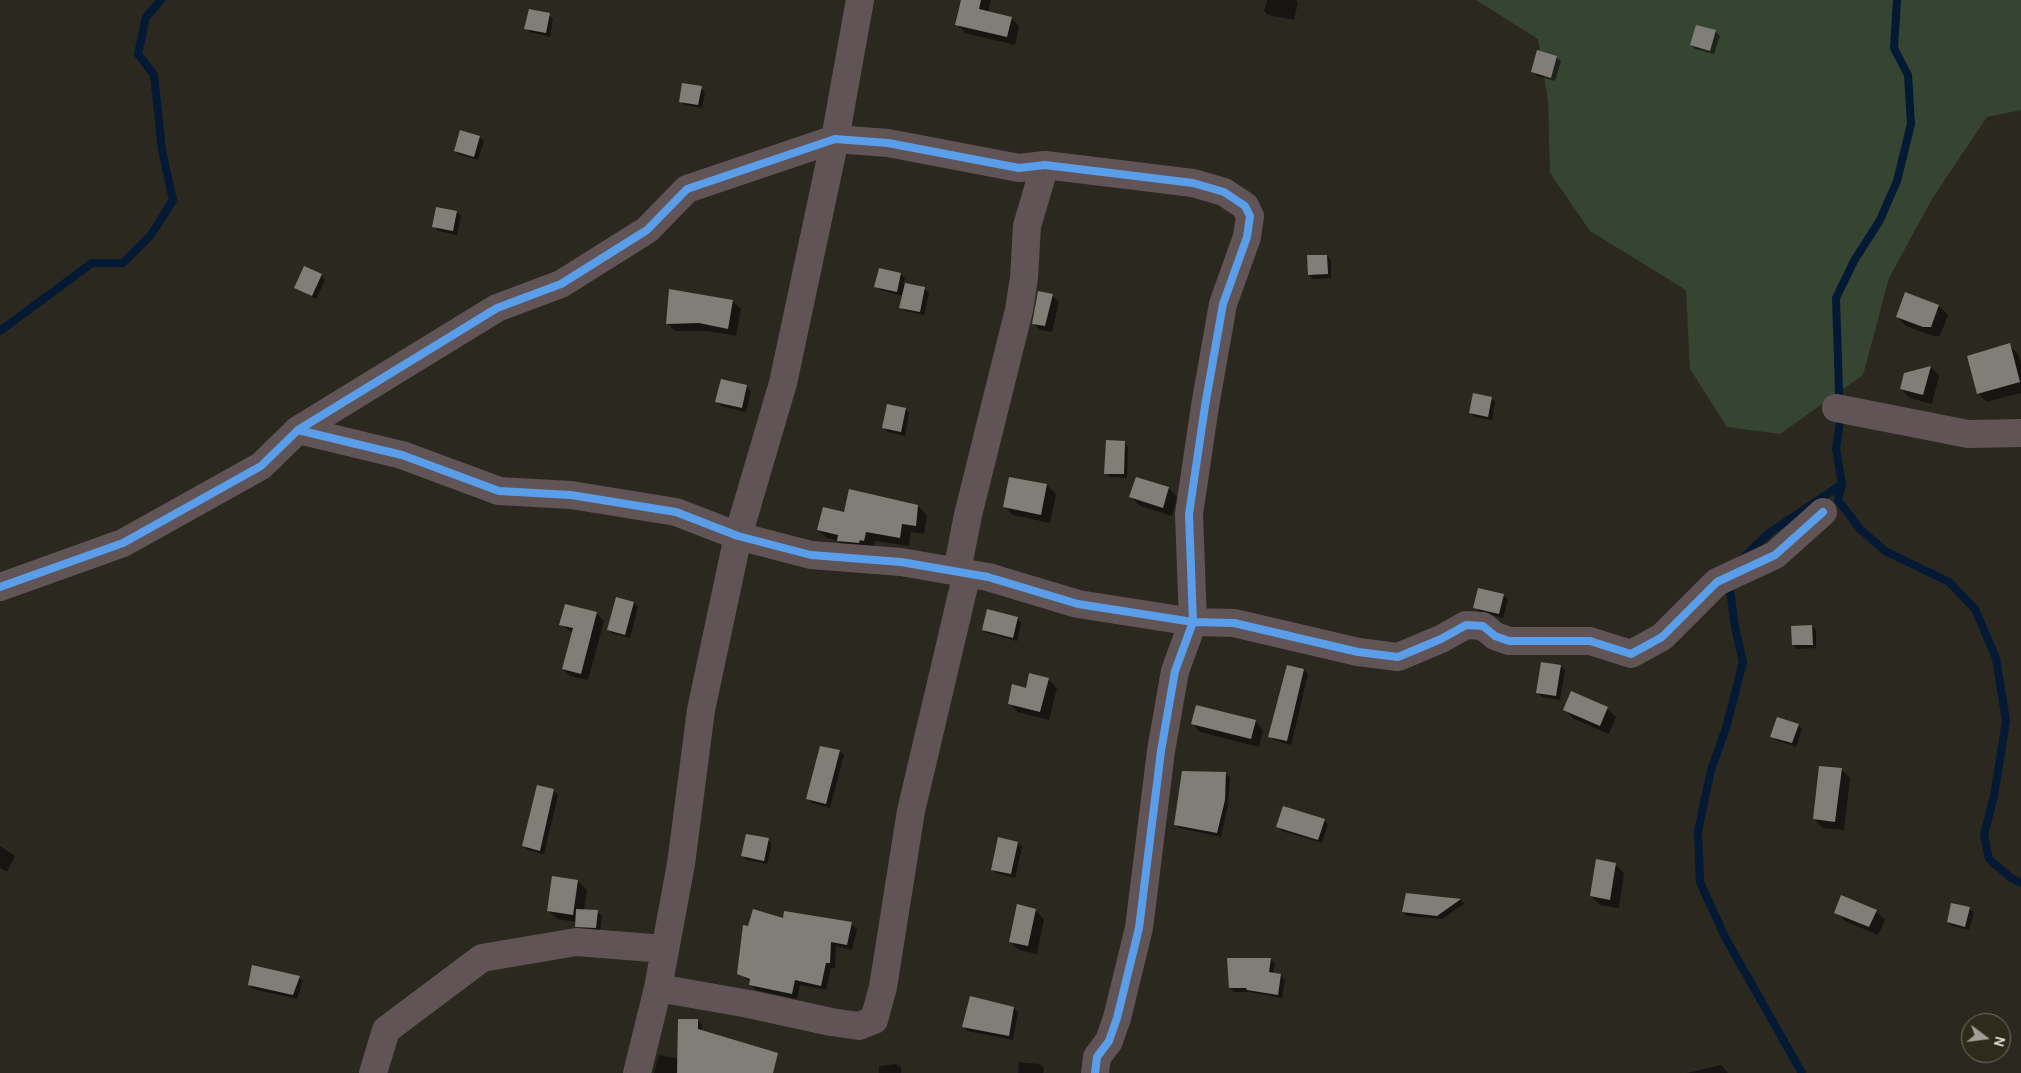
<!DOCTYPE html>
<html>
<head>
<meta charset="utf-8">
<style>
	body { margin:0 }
	#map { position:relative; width:2021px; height:1073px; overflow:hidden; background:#2b2820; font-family:Cabin,sans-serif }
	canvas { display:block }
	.north { position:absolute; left:1961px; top:1013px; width:50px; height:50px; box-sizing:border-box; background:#2f2b1c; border:1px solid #767266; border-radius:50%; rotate:105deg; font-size:14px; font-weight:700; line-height:20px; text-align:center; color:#e0ddd4 }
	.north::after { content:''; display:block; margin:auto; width:18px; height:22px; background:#a19e95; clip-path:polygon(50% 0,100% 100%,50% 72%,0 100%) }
</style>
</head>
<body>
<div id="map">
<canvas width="2021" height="1073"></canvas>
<div class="north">N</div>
</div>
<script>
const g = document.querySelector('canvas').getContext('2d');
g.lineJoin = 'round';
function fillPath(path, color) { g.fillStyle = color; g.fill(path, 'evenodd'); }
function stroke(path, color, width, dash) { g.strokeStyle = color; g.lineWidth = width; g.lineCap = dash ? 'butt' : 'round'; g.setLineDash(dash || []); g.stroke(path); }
fillPath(new Path2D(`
	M1476,0H2021V110L1987,117L1932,199L1889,278L1863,375L1780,434L1727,427L1690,369L1686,290L1590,231L1550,173L1548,101L1538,39Z`), '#364531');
fillPath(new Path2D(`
	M963,0H991L988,13L1011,18L1019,26L1015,45L965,33L957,24Z
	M1267,0H1295L1298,2L1294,20L1268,15L1264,11Z
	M549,15L553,19L550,37L530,32L526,28Z
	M1715,31L1720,36L1714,54L1695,49L1691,45Z
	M1556,57L1561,61L1555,81L1537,76L1533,72Z
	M701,88L705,92L702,108L685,105L680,101Z
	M479,137L484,141L478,160L460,155L455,151Z
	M457,212L461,216L457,235L438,231L434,226Z
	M1327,256L1331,260V278L1313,279L1309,275Z
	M901,274L905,278L903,284L925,289L929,293L924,315L905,311L901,307L903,296L880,290L876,286Z
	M321,275L325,280L316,299L296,287Z
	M1906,294L1939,306L1948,315L1940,336H1933L1906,326L1897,317Z
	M1052,295L1059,302L1052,332L1040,330L1033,323Z
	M733,301L741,309L736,336L708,331H675L667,323Z
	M2009,345L2018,354L2021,363V393L1987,402L1978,393Z
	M1931,367L1939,376L1932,404L1910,398L1901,389Z
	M746,386L751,391L746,412L721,406L717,402Z
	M1491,398L1495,402L1492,420L1474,417L1470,412Z
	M905,409L909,413L905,436L888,432L884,428Z
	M1124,442L1128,447L1127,478L1110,477L1106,473Z
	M1010,478L1047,485L1056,494L1050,523L1013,515L1004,506Z
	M1168,488L1177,497L1172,516L1140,506L1131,497Z
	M918,506L927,515L924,534L911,532L909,546L875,541L873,549L847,550L838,541L827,538L818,530L845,514Z
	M1503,595L1508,599L1503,618L1479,612L1475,607Z
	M617,599L634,603L638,607L630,638L613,634L608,630Z
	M597,614L604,621L588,680L570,676L563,669L573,633L561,624Z
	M1017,618L1021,623L1017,641L987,633L983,629Z
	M1811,626L1816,630V648L1797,649L1793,645Z
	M1560,666L1565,670L1560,700L1542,697L1538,693Z
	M1304,670L1308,674L1291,745L1274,740L1270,736Z
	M1048,679L1057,688L1049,720L1018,712L1009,703L1027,689Z
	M1607,708L1616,717L1609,734L1574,719L1565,710Z
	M1255,721L1263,730L1259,747L1200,732L1192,723Z
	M1798,725L1802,729L1796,747L1776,740L1772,736Z
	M839,751L844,755L830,808L812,803L808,799Z
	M1841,769L1850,778L1844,830L1823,828L1814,819Z
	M1225,773L1230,778L1228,805L1221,837L1179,828L1175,824Z
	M553,790L558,795L544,854L527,850L523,846Z
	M1324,820L1328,824L1322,843L1282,831L1278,827Z
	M768,840L772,844L767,864L747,860L742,856Z
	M1018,843L1022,847L1015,878L996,873L992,869Z
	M0,846L15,856L7,872L0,868Z
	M1615,864L1624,873L1619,908L1600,905L1591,896Z
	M578,881L587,890L584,910L598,912L602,916L600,932L580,930L576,926V922L557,919L548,910Z
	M1407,895L1461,900L1464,904L1442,919L1407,916L1403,912Z
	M1969,908L1974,913L1969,930L1952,926L1948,922Z
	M1035,910L1044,919L1037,954L1019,950L1010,941Z
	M1876,911L1885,920L1878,935L1845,921L1836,912Z
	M784,920L851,924L857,929L852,950L836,946L835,968H831L826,990L800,985L797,999L756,990L750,985L751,982L739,974L749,927Z
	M1271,959L1275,964L1273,974L1281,975L1285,980L1282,998L1250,992H1234L1230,988Z
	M299,977L303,981L297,999L253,989L249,985Z
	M1014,1008L1018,1012L1013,1040L967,1031L963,1027Z
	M698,1020L702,1025L697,1073H654L659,1055L679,1059Z
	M1019,1062L1039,1064L1044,1068L1043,1073H1018Z
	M896,1064L901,1068V1073H879V1066Z
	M1721,1065L1728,1073H1687Z`), '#0007');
stroke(new Path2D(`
	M1897,0L1894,48L1908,75L1911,124L1897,181L1880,220L1854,261L1836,298L1840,422L1836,449L1842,484L1838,500L1860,529L1885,551L1949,582L1975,609L1996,658L2006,721L1994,796L1984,835L1989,859L2011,878L2021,883
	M0,331L92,263H123L151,235L173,200L162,150L154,75L138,54L146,17L161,0
	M1742,559L1769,533L1842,484
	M1729,583L1735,627L1743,662L1726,728L1711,770L1698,831L1700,882L1725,937L1802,1073`), '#041933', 8);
fillPath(new Path2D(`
	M961,0H981L979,9L1012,17L1007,37L955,25Z
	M529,9L550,13L546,33L524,29Z
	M1696,25L1716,30L1710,51L1690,45Z
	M1537,50L1557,56L1551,78L1531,72Z
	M682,83L702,86L698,105L679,102Z
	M460,130L480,136L474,157L454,151Z
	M436,207L457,211L453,231L432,227Z
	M1307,255H1327L1328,274L1308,275Z
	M304,266L322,274L312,296L294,288Z
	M879,268L901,273L897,292L874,287Z
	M905,283L925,287L920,312L899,308Z
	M669,289L733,300L728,329L699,323L666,324Z
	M1038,291L1053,294L1045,326L1032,324Z
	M1905,292L1939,305L1931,327H1923L1896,317Z
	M2010,343L2020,382L1977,394L1967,356Z
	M1931,366L1923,395L1900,389L1904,373Z
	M721,379L747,385L742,408L715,402Z
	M1473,393L1492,397L1488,417L1469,413Z
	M887,404L906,408L901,432L882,428Z
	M1106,440L1125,441L1124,474H1104Z
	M1009,477L1047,484L1041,515L1003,507Z
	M1136,477L1169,487L1163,508L1129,497Z
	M849,489L918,505L916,526L902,524L900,538L866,532L864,541L860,540L859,543L837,541L838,535L817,530L823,507L844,512Z
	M1478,588L1504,594L1499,614L1473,608Z
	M616,597L634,602L625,635L607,630Z
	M565,604L597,612L581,674L562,669L573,628L559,625Z
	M987,609L1018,617L1013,638L982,630Z
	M1812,625L1813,645H1792L1791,626Z
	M1541,662L1561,665L1556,696L1536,693Z
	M1287,665L1304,669L1287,741L1268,737Z
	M1029,673L1049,678L1040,712L1008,704L1012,684L1026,688Z
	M1571,691L1608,707L1600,726L1563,710Z
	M1196,705L1256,720L1251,739L1191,724Z
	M1777,717L1799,724L1792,743L1770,737Z
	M820,746L840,750L826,804L806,799Z
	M1819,766L1842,768L1835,822L1813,819Z
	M1182,771L1226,772L1225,800L1217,833L1174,825Z
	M537,785L554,789L540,851L522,846Z
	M1283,806L1325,819L1318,840L1276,827Z
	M746,834L769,838L764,861L741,856Z
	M998,837L1018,842L1011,874L991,870Z
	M1596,859L1616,863L1610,900L1590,896Z
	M552,876L578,880L573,915L547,911Z
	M1406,893L1461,899L1437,916L1402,912Z
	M1841,895L1877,910L1869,927L1834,913Z
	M1951,903L1970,907L1965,927L1947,922Z
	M1017,904L1036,909L1028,946L1009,942Z
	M576,909L598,910L596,928L575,927Z
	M753,909L783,918L784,911L852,922L847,945L831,942L830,963H826L821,986L795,980L792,994L749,985L750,979L737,974L743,925L748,926Z
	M1227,958H1271L1269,972L1281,974L1278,995L1247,990L1246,988H1229Z
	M252,965L300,976L293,995L248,985Z
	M970,996L1014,1007L1009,1036L962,1027Z
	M678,1019H698V1029L778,1053L773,1073H677Z`), '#817e77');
stroke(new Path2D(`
	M1836,408L1968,434L2021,433
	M298,430L402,455L499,491L571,495L676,512L738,536L811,555L901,562L988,577L1078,604L1193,622L1234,623L1358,652L1398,657L1441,639L1466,625L1483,626L1495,636L1509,641H1590L1631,654L1662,637L1717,582L1775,555L1823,512
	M957,571L968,515L1019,310L1024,278L1027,226L1045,165
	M0,587L123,543L261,466L298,430L497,308L561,284L647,230L687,189L835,139L888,143L1019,168L1045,165L1193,183L1224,192L1245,206L1250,216L1247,237L1223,304L1205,406L1189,514L1193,622L1175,671L1161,751L1139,928L1117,1018L1109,1041L1097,1057L1095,1073
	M658,988L749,1004L831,1022L859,1026L874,1020L883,987L911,811L967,573
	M373,1073L386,1030L482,958L576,942L665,949
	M637,1073L658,988L681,864L701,710L738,536L783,383L835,139L860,0`), '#615456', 28);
stroke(new Path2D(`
	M298,430L402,455L499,491L571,495L676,512L738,536L811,555L901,562L988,577L1078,604L1193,622L1234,623L1358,652L1398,657L1441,639L1466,625L1483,626L1495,636L1509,641H1590L1631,654L1662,637L1717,582L1775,555L1823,512
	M0,587L123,543L261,466L298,430L497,308L561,284L647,230L687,189L835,139L888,143L1019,168L1045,165L1193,183L1224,192L1245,206L1250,216L1247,237L1223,304L1205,406L1189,514L1193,622L1175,671L1161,751L1139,928L1117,1018L1109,1041L1097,1057L1095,1073`), '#5a9eea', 8);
</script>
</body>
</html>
